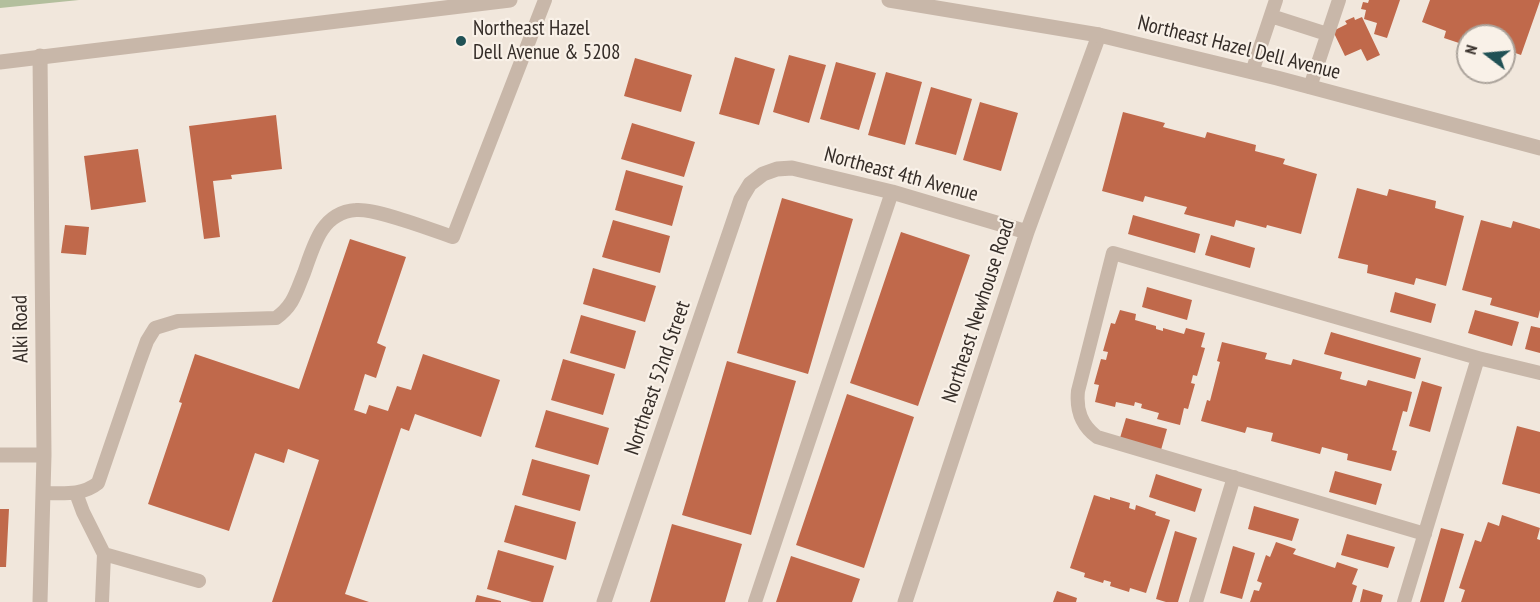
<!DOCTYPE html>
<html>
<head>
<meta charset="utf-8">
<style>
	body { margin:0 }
	#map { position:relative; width:1540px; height:602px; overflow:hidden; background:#f1e7dc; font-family:"PT Sans Narrow",sans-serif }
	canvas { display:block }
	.north { position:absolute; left:1456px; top:24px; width:60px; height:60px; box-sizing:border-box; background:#f9f1e8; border:2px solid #aba39b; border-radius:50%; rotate:286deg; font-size:16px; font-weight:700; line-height:24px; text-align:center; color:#352d28 }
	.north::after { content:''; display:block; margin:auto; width:21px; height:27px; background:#205155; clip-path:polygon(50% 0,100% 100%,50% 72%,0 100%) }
</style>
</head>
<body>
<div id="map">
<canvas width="1540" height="602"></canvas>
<div class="north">N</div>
</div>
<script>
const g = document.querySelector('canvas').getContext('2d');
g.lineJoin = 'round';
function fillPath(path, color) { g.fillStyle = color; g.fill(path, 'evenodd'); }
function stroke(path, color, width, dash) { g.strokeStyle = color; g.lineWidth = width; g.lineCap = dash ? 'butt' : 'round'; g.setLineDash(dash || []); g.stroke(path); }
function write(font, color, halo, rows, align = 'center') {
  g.font = font + ' "PT Sans Narrow",sans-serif'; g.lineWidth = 4.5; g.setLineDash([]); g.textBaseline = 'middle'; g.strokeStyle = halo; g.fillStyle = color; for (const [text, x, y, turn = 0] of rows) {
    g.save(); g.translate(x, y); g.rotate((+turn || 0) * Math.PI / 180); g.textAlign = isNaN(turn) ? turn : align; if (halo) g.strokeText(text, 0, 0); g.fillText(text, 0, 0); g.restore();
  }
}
fillPath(new Path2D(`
	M0,0H79L0,8Z`), '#b3bf9d');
fillPath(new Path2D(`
	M1369,0H1400L1387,38L1374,34L1377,23L1364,19L1366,10L1361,9L1363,2L1368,3Z
	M1430,0H1540V1L1521,55L1504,49V36H1468V46L1444,38L1446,31L1422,22Z
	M1354,17L1355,20L1362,17L1380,55L1367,61L1361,49L1345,56L1333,31L1347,24L1345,21Z
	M789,55L826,65L809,123L773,112Z
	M735,57L775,69L759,125L719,114Z
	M635,58L692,75L681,112L624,96Z
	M836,62L876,73L859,130L820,119Z
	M886,72L922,82L905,145L868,135Z
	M931,87L972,99L956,155L915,144Z
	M980,102L1018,113L1001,171L963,160Z
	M1123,112L1165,123L1163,127L1205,138L1207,132L1256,145L1255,151L1285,159L1283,164L1317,174L1301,234L1267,225L1266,228L1236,220L1234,227L1184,214L1187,207L1145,196L1143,202L1102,191Z
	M276,115L282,169L231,175L232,179L213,181L220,237L204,239L189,126Z
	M632,123L695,142L684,177L621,159Z
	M138,149L146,202L91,210L84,156Z
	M626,170L683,186L672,226L615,210Z
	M1357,188L1387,196L1389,189L1436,201L1435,208L1464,216L1446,286L1416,278L1414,285L1367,273L1368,265L1338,258Z
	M782,198L853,219L808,374L737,353Z
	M1133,215L1200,234L1195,253L1128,234Z
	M613,220L670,236L660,273L602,257Z
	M1481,220L1511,228L1513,221L1540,229V310L1538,318L1490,305L1492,298L1462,290Z
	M65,225L89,227L86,255L61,253Z
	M901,232L970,255L918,406L850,383Z
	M1211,235L1255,248L1250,268L1205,255Z
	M350,239L406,257L377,343L386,347L376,378L365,374L354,410L366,414L369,405L388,411L397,386L411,390L423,354L500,380L481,437L415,414L409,431L401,428L345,594L369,602H272L319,460L288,449L284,463L255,453L229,531L148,504L182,403L179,402L195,354L299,389Z
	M593,268L656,286L645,322L583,304Z
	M1147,287L1192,300L1187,320L1142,307Z
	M1395,292L1436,304L1431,323L1390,312Z
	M1120,310L1136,314L1135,320L1156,326V329L1163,331V328L1184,334L1186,328L1205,333L1201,347L1205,348L1197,376L1193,375L1191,383L1195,384L1188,409L1184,408L1180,425L1157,419L1159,413L1141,408L1142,404L1135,402L1134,406L1116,402L1115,407L1095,402L1099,385L1094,384L1101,359L1106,360L1108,352L1103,351L1111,323L1115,324Z
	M1475,310L1519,322L1512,346L1468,333Z
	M581,315L636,331L625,369L570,353Z
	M1531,326L1540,328V353L1525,349Z
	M1331,332L1421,358L1415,379L1324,354Z
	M1222,342L1267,353L1265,359L1291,365L1293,359L1342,372L1340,379L1366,386L1368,380L1412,392L1407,412L1403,411L1392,450L1397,451L1391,471L1347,460L1348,454L1322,447L1320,454L1271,441L1273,433L1247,427L1245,433L1201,421L1207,400L1210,401L1220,362L1217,361Z
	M563,359L615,374L603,415L551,400Z
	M727,361L796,381L751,535L682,515Z
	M1422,381L1442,387L1430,432L1409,426Z
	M847,394L914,417L864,568L796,545Z
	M546,410L609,428L598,465L535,447Z
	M1126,418L1167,429L1161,450L1120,438Z
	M1517,426L1540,432V494L1502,484Z
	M532,459L590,475L580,511L522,495Z
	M1335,471L1382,484L1376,505L1329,492Z
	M1156,474L1202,489L1195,512L1149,497Z
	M1094,495L1110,500V497L1130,503L1129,508L1135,510L1136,505L1156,512L1155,515L1170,520L1146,593L1130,588L1129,592L1110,586L1111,582L1104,580L1103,583L1084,577L1085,573L1070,568Z
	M515,505L576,522L566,560L504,542Z
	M1254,506L1299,519L1292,541L1248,529Z
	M0,509H9L6,567H0Z
	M1502,515L1540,528L1537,539L1540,540V602H1461L1465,590L1459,588L1475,540L1481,542L1488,522L1499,526Z
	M672,524L742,544L725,602H650Z
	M1441,528L1464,534L1444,602H1420Z
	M1175,531L1197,538L1178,602H1166L1156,599Z
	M1347,534L1395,547L1388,568L1341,555Z
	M1276,542L1296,549L1293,554L1335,568L1337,562L1358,569L1352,584L1357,586L1352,602H1250L1254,590L1259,591L1262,583L1257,581L1266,555L1270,557Z
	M1233,546L1255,553L1242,599L1220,593Z
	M498,550L554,566L543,602H532L487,589Z
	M791,556L860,579L852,602H776Z
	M1363,589L1383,595L1381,602H1360Z
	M1057,591L1077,598L1076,602H1053Z
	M477,595L501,601V602H475Z`), '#c0694b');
stroke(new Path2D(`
	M1271,16L1327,34
	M1252,72L1276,0
	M1310,87L1339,0
	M43,493C62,493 82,496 98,483L139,363L147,341L155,328L178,321L276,318C294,305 296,292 304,273C309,259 314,242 322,230C330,218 342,211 356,210C376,208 432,230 453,237L545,0
	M76,493L83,512L104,554L199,581
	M1425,534L1097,437C1081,425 1076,410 1078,391L1113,253L1478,358L1540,373
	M102,602L104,554
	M755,602L892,192
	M1196,602L1234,477
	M1404,602L1478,358`), '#c8b7a9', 14);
stroke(new Path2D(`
	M40,56L44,455L40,602
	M0,455H44
	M604,602L741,199L750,184L763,174L777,169L792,168L892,192L1027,232
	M905,602L1027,232L1099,35`), '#c8b7a9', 15);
stroke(new Path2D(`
	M889,0L1099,35L1277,78L1540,148
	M0,62L510,0`), '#c8b7a9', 15);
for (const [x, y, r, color] of [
	[461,41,6,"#205155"]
]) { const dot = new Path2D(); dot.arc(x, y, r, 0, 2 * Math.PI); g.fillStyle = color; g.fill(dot); stroke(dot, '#f9f1e8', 2); }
write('21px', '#352d28', '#f9f1e8', [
	["Northeast Hazel",473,29],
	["Dell Avenue & 5208",473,53]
], 'left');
write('21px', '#352d28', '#f9f1e8', [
	["Northeast Hazel Dell Avenue",1239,48,14],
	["Northeast 4th Avenue",901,175,15],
	["Northeast Newhouse Road",979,311,-72],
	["Alki Road",21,329,-91],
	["Northeast 52nd Street",658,378,-71]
]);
</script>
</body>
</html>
